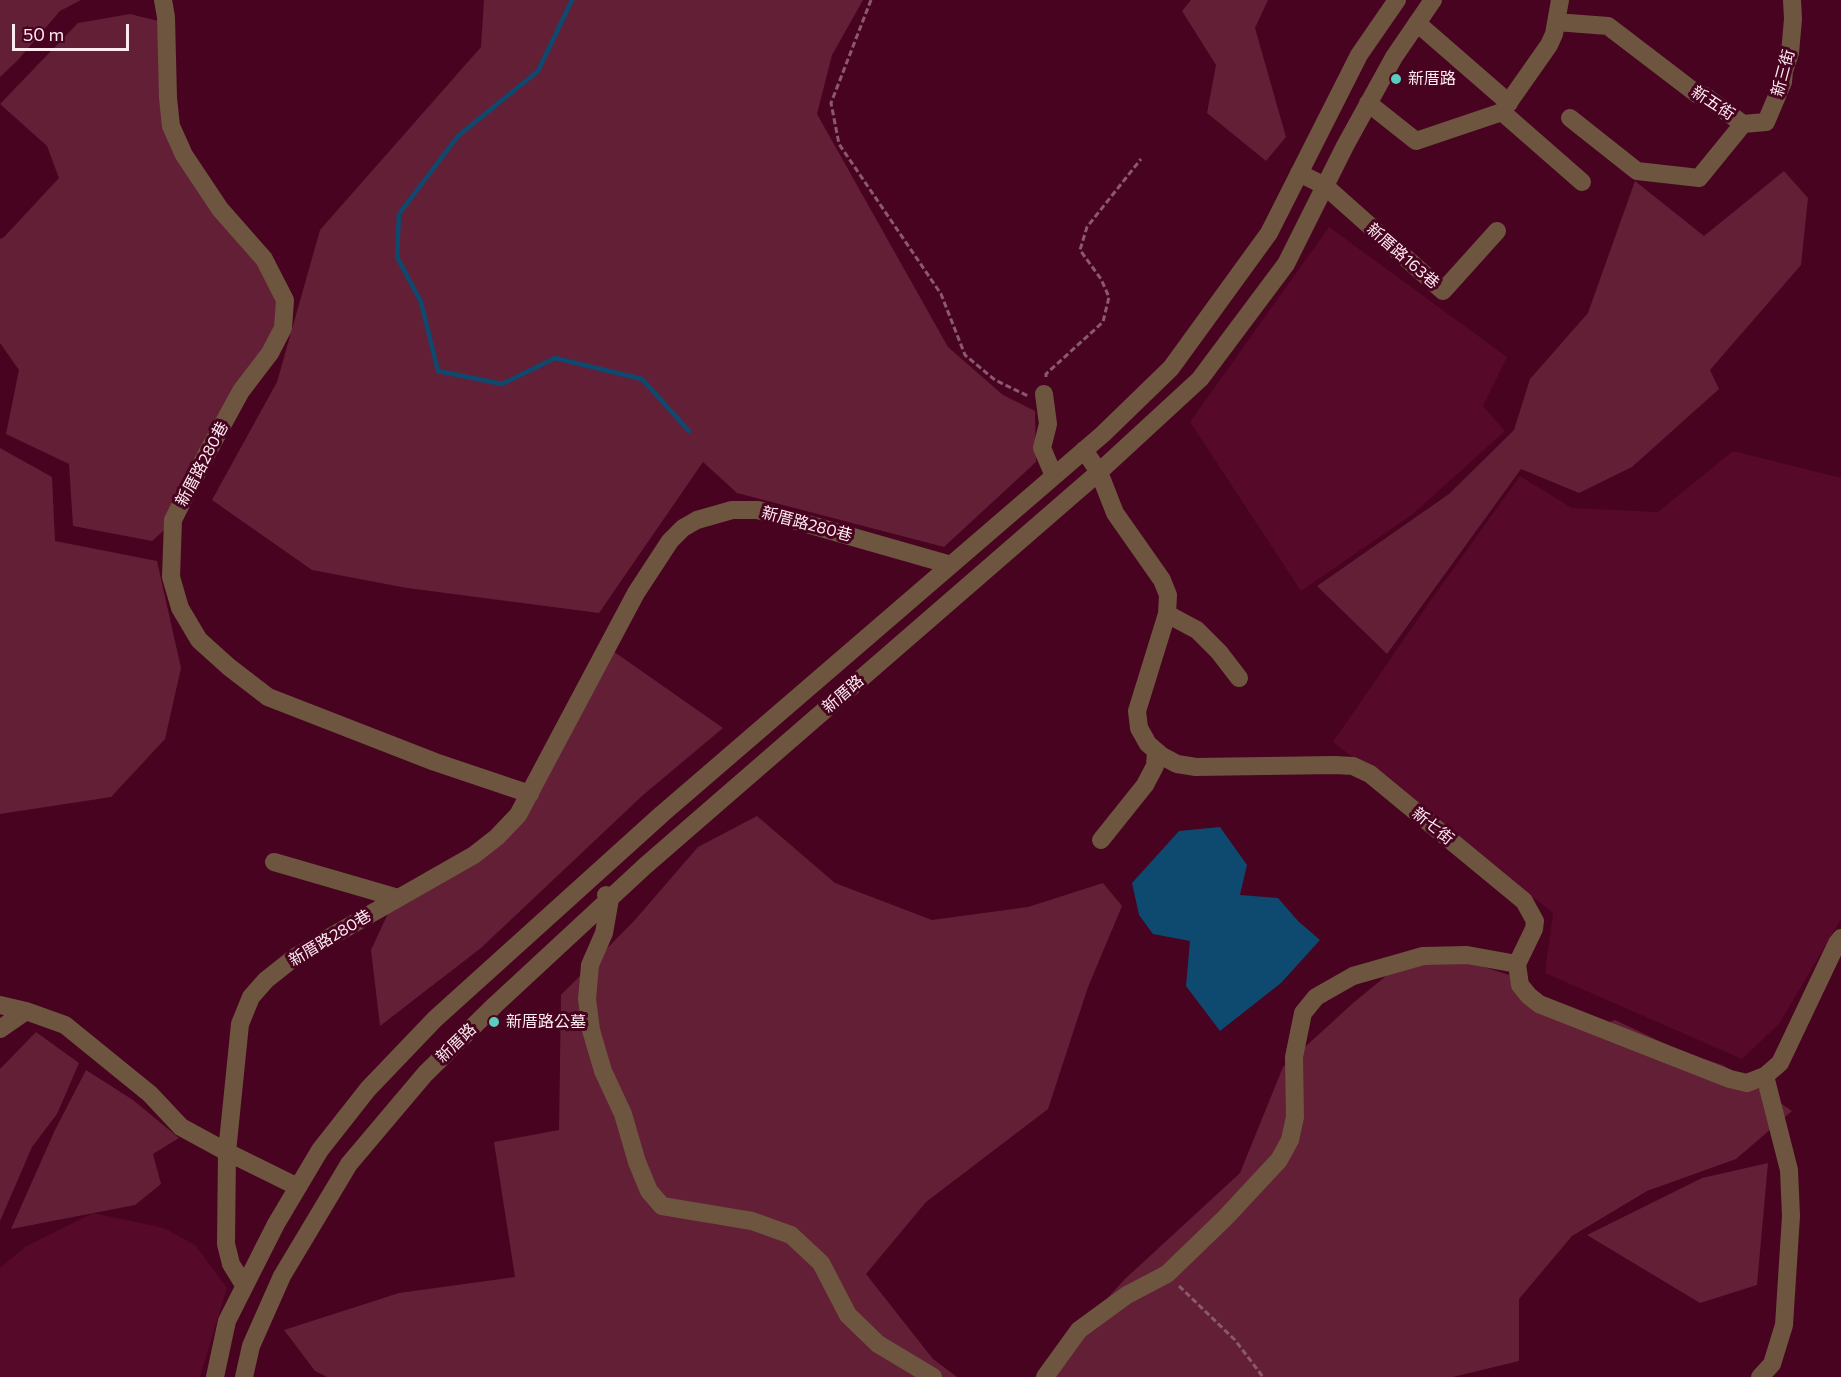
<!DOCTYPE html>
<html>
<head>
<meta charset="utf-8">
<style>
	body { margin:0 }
	#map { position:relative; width:1841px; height:1377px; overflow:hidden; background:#480320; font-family:Commissioner,sans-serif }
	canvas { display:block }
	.scale { position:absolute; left:12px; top:24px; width:117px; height:27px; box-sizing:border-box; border:3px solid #fdebef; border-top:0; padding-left:8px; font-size:18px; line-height:21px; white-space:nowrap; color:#fdebef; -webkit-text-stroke:4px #480320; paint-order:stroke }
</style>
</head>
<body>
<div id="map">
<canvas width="1841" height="1377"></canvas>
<div class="scale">50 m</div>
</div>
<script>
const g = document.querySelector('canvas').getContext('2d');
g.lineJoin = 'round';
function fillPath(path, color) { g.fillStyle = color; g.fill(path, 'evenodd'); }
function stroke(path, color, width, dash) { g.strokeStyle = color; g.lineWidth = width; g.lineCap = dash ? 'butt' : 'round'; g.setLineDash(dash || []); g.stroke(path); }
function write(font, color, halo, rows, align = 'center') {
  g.font = font + ' Commissioner,"Noto Sans TC",sans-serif'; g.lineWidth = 6; g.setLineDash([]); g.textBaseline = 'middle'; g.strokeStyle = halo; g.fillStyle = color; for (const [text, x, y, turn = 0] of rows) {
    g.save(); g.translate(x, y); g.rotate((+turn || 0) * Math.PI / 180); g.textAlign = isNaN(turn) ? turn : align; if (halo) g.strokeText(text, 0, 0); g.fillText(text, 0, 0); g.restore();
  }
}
fillPath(new Path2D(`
	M1329,227L1507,357L1483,406L1505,431L1413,514L1301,591L1190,422Z
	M1733,451L1841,478V919L1779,1024L1742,1059L1545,973L1553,913L1333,742L1433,597L1520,476L1572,508L1658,512Z
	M93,1213L164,1228L195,1245L227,1288L200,1377H0V1268L25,1247Z`), '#560929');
fillPath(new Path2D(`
	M0,0H81L60,11L18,60L0,77Z
	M484,0H863L832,55L817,114L948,347L1003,395L1035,411L1036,462L944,547L737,493L703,462L599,613L407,588L312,570L212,500L277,382L320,230L481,47Z
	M1191,0H1268L1255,28L1286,137L1266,161L1207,113L1216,65L1182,11Z
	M130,14L158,21L169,126L264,259L285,300L270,353L170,525L152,541L73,526L69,464L6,434L19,370L0,343V239L4,237L59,178L47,146L0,104L78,23Z
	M1784,171L1808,198L1801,265L1710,370L1719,389L1632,467L1579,493L1521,469L1387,654L1317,586L1449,494L1514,430L1530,379L1588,313L1635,181L1704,236Z
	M0,448L52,477L55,541L157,561L181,668L165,739L111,797L0,814Z
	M613,651L723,728L642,796L481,948L380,1026L371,950L391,907L524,812Z
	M757,816L835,883L932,920L1028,907L1103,883L1122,906L1088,987L1048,1109L926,1202L866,1274L933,1359L957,1377H327L315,1371L284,1330L399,1293L515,1277L494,1142L559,1130L561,995L634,921L698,847Z
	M1421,947L1522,979L1587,1030L1615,1020L1685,1053L1723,1065L1792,1111L1736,1159L1647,1191L1572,1236L1519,1299V1361L1453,1377H1035L1125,1279L1240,1173L1283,1067L1352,1004Z
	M36,1032L79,1063L57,1114L32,1147L0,1221V1069Z
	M86,1070L133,1100L179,1138L153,1154L161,1184L135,1205L11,1229L55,1130Z
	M1768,1163L1757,1285L1700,1303L1587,1235L1702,1178Z`), '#631f36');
fillPath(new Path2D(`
	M1220,827L1247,865L1240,895L1278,898L1298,921L1320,940L1281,983L1220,1031L1186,986L1190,941L1153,934L1139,915L1132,883L1179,831Z`), '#0e496f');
stroke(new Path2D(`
	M572,0L538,71L458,136L399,214L397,257L421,302L438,371L502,384L555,358L642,379L689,431`), '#0e496f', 4.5);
stroke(new Path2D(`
	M871,0L831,103L839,144L941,294L965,355L995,380L1028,396
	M1046,377V374L1103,322L1109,297L1101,279L1080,250L1087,227L1141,159
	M1179,1286L1235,1340L1263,1377`), '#8b596d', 3, [6, 3]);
stroke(new Path2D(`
	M163,0L166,17L168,98L171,126L184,155L220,209L264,259L285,300L283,328L270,353L241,391L206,455L173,520L171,577L180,608L199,640L229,667L268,697L435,762L530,794
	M1556,22L1608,26L1697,94L1705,96L1743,124
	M1417,23L1509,103
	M1368,103L1416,141L1502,112
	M1502,112L1549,45L1554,34L1560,0
	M1502,112L1582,182
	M1570,118L1637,171L1699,178L1743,124
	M1743,124L1766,122L1783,82L1784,71L1790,53L1793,19L1792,0
	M1299,173L1325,186L1443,291L1497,231
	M1044,394L1048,424L1042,448L1054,476
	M1084,450L1099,472L1115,513L1162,580L1168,595L1167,614L1137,711L1139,728L1148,744L1162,756L1177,764L1196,767L1335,765L1353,766L1370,774L1524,901L1535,921L1534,929L1517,964L1520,985L1529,996L1539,1004L1730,1079L1747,1083L1765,1076L1780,1063L1837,943L1841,938
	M1167,614L1197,630L1219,652L1239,678
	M1101,840L1145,785L1155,766L1156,751
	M274,862L398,898
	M606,895L610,899L604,933L590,965L587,999L591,1030L603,1071L623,1114L637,1162L649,1191L662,1206L752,1221L791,1235L821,1263L848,1315L878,1344L933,1377
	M0,1005L26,1011
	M0,1029L26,1011L65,1025L150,1094L181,1127L227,1152L298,1187
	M244,1285L231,1264L226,1244L227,1152L240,1024L251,997L266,980L295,957L474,855L497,837L518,815L636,593L670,541L683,528L697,520L732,510H758L951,565
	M215,1377L227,1321L276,1224L320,1150L368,1089L435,1019L662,814L1103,434L1171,368L1269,233L1359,55L1397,0
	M244,1377L251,1346L282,1276L349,1164L425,1074L495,1005L645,866L1099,472L1200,379L1286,264L1345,146L1394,57L1433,0
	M1045,1377L1079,1330L1127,1295L1167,1274L1225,1218L1279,1160L1290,1140L1295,1117L1294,1057L1303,1013L1316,997L1353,976L1423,956L1467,955L1517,964
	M1760,1377L1772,1364L1784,1325L1791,1216L1789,1170L1765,1076`), '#6d553f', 18);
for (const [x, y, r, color] of [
	[1396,79,6,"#59cebe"],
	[494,1022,6,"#59cebe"]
]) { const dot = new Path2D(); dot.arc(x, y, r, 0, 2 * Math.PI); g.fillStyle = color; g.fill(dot); stroke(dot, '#480320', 2); }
write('16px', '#fdebef', '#480320', [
	["新三街",1783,73,-75],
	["新五街",1713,103,33],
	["新厝路163巷",1403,256,41],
	["新厝路280巷",202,464,-62],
	["新厝路280巷",807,524,15],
	["新厝路",843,694,-41],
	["新七街",1433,826,39],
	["新厝路280巷",330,938,-31],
	["新厝路",456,1043,-44]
]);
write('16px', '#fdebef', '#480320', [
	["新厝路",1408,79],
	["新厝路公墓",506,1022]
], 'left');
</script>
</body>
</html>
